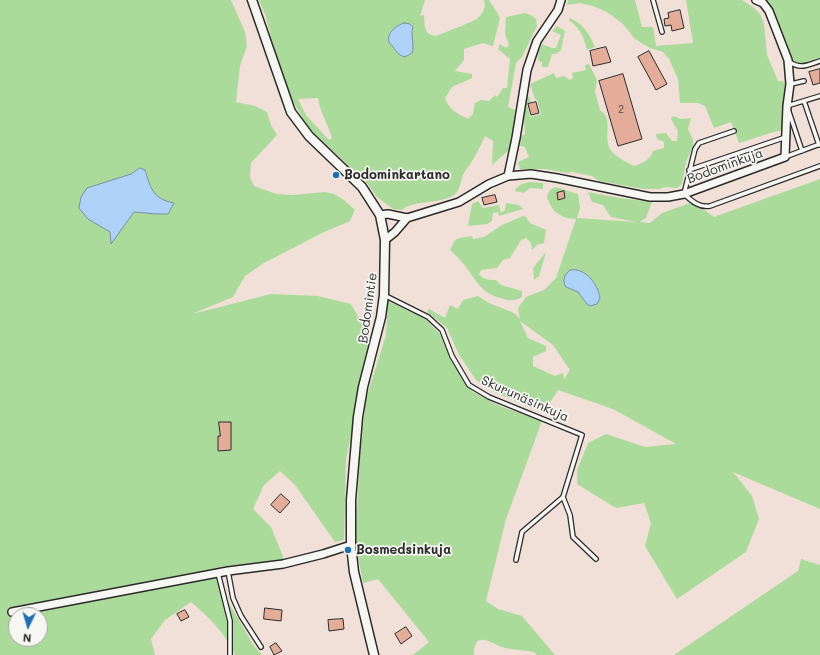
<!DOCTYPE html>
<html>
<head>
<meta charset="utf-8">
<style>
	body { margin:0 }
	#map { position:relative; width:820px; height:655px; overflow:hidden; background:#f0e0d7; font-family:Mali,sans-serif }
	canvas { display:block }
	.north { position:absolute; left:8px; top:607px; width:40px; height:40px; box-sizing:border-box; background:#f6f6f2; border:1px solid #a5a5a2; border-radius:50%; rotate:185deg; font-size:11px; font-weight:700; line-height:16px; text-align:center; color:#2b2b2b }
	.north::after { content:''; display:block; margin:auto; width:14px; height:18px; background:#1f6fb2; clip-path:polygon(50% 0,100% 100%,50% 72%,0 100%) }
</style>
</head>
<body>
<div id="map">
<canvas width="820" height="655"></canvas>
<div class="north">N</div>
</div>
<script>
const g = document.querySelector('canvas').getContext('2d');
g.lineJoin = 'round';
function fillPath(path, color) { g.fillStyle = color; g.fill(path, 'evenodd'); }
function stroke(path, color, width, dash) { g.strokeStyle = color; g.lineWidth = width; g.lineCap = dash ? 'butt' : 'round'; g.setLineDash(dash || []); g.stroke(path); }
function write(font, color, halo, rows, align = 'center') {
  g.font = font + ' Mali,sans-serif'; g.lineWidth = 3.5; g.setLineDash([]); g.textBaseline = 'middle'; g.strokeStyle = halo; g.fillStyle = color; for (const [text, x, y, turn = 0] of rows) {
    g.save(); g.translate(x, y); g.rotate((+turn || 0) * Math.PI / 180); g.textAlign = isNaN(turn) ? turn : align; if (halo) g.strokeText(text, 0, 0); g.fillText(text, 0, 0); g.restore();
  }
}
fillPath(new Path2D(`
	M0,0H231L245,32L247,46L240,66L236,102L255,106L267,112L271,125L277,135L251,163L250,177L254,186L276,194L293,195L325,192L334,194L344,200L355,210L350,221L322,233L264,263L245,276L233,297L192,314L271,294L318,296L351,304L368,334V354L346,459L344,540L335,542L295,485L280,471L264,485L253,509L271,527L284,559L220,568L221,578L226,598L254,646L262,655H235C226,634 209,617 191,602L165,620L151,639L155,655H0ZM16,615H40V639H16Z
	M259,0H425L420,16L424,15C425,26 423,34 436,36C445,32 472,23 479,17C484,12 486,6 484,0H489L498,14L500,18L493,46L483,43L464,49V60L455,71L472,74V78L452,87L445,98C449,110 457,113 468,119L473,114L475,103L481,100L489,101L495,95L497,97L503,88H507L510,59L498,49L500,44L506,48L509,45L505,34L506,17L525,13L531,15L536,19L537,26L522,57L516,63L508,107L515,110L512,139L509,150L492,165L493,141L485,136C481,145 477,153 472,161C470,165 467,168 465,171C461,177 461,186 457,192C447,205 413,199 402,210L393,209L377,197L367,183L315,134L306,124L289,94L275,53L266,17ZM318,98C320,112 328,124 332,138L329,140L306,115L298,99Z
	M568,0H635L642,27H653L656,46L693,43L686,0H742L753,7L760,14L764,24L767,55L778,81L785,82L782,131H777L739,143L731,122L714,128L705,106L698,103H680L678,79L669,59L663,52L650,48L635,39L623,24L607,12L593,6L580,3L567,5Z
	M767,0H820V61L802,67L788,60L769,11Z
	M570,18C584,25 589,33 595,47L587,50C583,35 581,30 569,20Z
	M557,26L565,31L561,50L556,54H552L548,67H542V62L538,60L539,51L542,44L552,48H556L561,35L552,31Z
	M589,64L597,80L595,92L600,110C614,119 603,136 610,149C615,157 626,162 634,166C643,163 649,161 653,151L664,148V142L657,139L656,134L666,133L672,141H677L678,131L671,119L673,116L681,119L691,118L688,129L693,140V146L686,162L682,184L677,188L666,187L659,189H643L599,181L592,176L572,172L567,173L545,169H520L518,162L529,157L525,147L520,146L521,137L525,134L524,118L526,91L531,102L527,104L530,117L541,114L537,100L535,99L530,84L554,73L556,78L564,76L570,80L573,78L572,73L586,70L585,65Z
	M820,179V509L733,472L752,496L759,519L746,552L677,599L645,546L651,523L644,503L616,508L577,484V470L588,443L606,434L645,447L676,444L613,409L558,390L543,413L494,392L476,380L459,355L447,328L427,312L429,309L445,318L450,305L458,309L463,300L478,296L489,303L514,313L520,319L518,308L526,297L544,290L556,278L576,219C561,218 552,213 547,197L549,191L555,187L578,194L580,208L577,218L636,222L611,217L603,205L592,202L588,192L619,198L652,202L646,218L640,222L650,223L662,213L693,202L714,217ZM520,321L553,345L570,370L564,379L563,373L555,376L533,366V357L546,351V346L528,338Z
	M530,182L543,183V189L530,188L524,193L515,191L516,188L522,184Z
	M478,201L483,208L499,205L501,213L505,210L506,203L519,205L523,209L499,216L498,212L493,213L492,221L487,224L468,226L472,204Z
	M523,216L526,217L530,223L546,230L544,243L537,245L532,250L531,243L526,238L521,240L510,258L503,260L497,268L481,270L479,274C484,280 489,280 496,280L501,285L522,291V297C516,301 511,301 504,299C478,293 477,279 461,261C458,257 454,254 450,250L455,240L460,238L472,236L473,239L484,237L502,225Z
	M546,252L539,276L534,280L533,268Z
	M388,301L425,319L440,334L450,358L465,384L473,392L500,406L542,421L506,519L486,601L498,609L522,616L555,655H537L534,652C524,650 511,650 502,647C489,642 474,630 474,655H413L429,642L378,579L363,583L355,540L360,457L366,399L386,335Z
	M801,559L820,565V655H674L798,571Z`), '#abdb9b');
const water = new Path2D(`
	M404,23L410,24L413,27C410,36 415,44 412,53L405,57C398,55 397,52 393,47C392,45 390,44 389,42C386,33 397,25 404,23Z
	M140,168L145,170C151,189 153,199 174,203L168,214H156L134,212L111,244L110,232L88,219L79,208L81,197L87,188L131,174Z
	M570,270C586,267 598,285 600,298L597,304L590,306L587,304L578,292L566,287C562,281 564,275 570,270Z`);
fillPath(water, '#afd3f8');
stroke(water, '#7a90a6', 1);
const building = new Path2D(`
	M680,10L684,28L672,31L671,25L665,26L664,19L669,18L668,13Z
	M606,47L611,62L593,66L590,51Z
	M649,51L667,84L656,90L638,57Z
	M820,69V83L813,85L809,72Z
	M623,74L642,139L618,146L599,81Z
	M536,102L539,113L531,115L528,104Z
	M564,191L565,198L558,200L557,193Z
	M495,195L497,202L484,205L482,198Z
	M219,422H231V450L218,451V436H220Z
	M281,494L290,502L280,513L271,505Z
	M265,608L282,610L281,621L264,619Z
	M185,610L189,617L181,621L177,614Z
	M343,619L344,629L329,631L328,620Z
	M406,627L412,636L401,644L395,634Z
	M276,643L282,651L274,655L270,647Z`);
fillPath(building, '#e3ad99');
stroke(building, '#2b2b2b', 1);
const service = new Path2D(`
	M653,0L662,32
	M788,61C801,70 807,65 820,61
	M791,84L804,81
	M804,101L819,145
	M787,106L820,96
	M789,112L802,151
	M734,131L699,143L695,149L684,194C692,201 699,208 710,206L820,166
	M785,157L820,144
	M689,170L786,137
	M384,295L428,317L442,330L452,356L469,385L489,397L582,435L563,497L522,532L516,560
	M563,497L570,515L573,537L596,559
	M228,571L233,598L241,616L261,647
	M218,573L230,621V655`);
const minor = new Path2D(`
	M508,176L516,138L527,70L537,41L558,10L561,0
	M380,215L388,214L407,218L459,202L489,184L508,176L531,174L557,178L650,197H668L684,194L785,157L787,106L790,84L788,60L769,11L763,3L756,0
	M385,240L395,232L407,218
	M12,612L228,571L283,564L323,554L351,545`);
const tertiary = new Path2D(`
	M252,0L291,112L309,136L362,187L380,215L385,240L384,295L381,317L363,387L358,417L351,500V545L354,572L374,655`);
stroke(service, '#2b2b2b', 6);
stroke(minor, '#2b2b2b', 10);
stroke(tertiary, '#2b2b2b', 11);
stroke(service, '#f6f6f2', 3.5);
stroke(minor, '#f6f6f2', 7);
stroke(tertiary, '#f6f6f2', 8);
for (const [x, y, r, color] of [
	[336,175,4,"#1f6fb2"],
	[348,550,4,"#1f6fb2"]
]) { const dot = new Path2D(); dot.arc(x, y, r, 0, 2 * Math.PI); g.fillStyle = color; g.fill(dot); stroke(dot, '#f6f6f2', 1.5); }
write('11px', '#594c46', null, [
	["2",621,110]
]);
write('13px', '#2b2b2b', '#f6f6f2', [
	["Bodominkuja",725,166,-20],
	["Bodomintie",368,308,-82],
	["Skurunäsinkuja",525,399,24]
]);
write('bold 13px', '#2b2b2b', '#f6f6f2', [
	["Bodominkartano",344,175],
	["Bosmedsinkuja",356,550]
], 'left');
</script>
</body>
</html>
